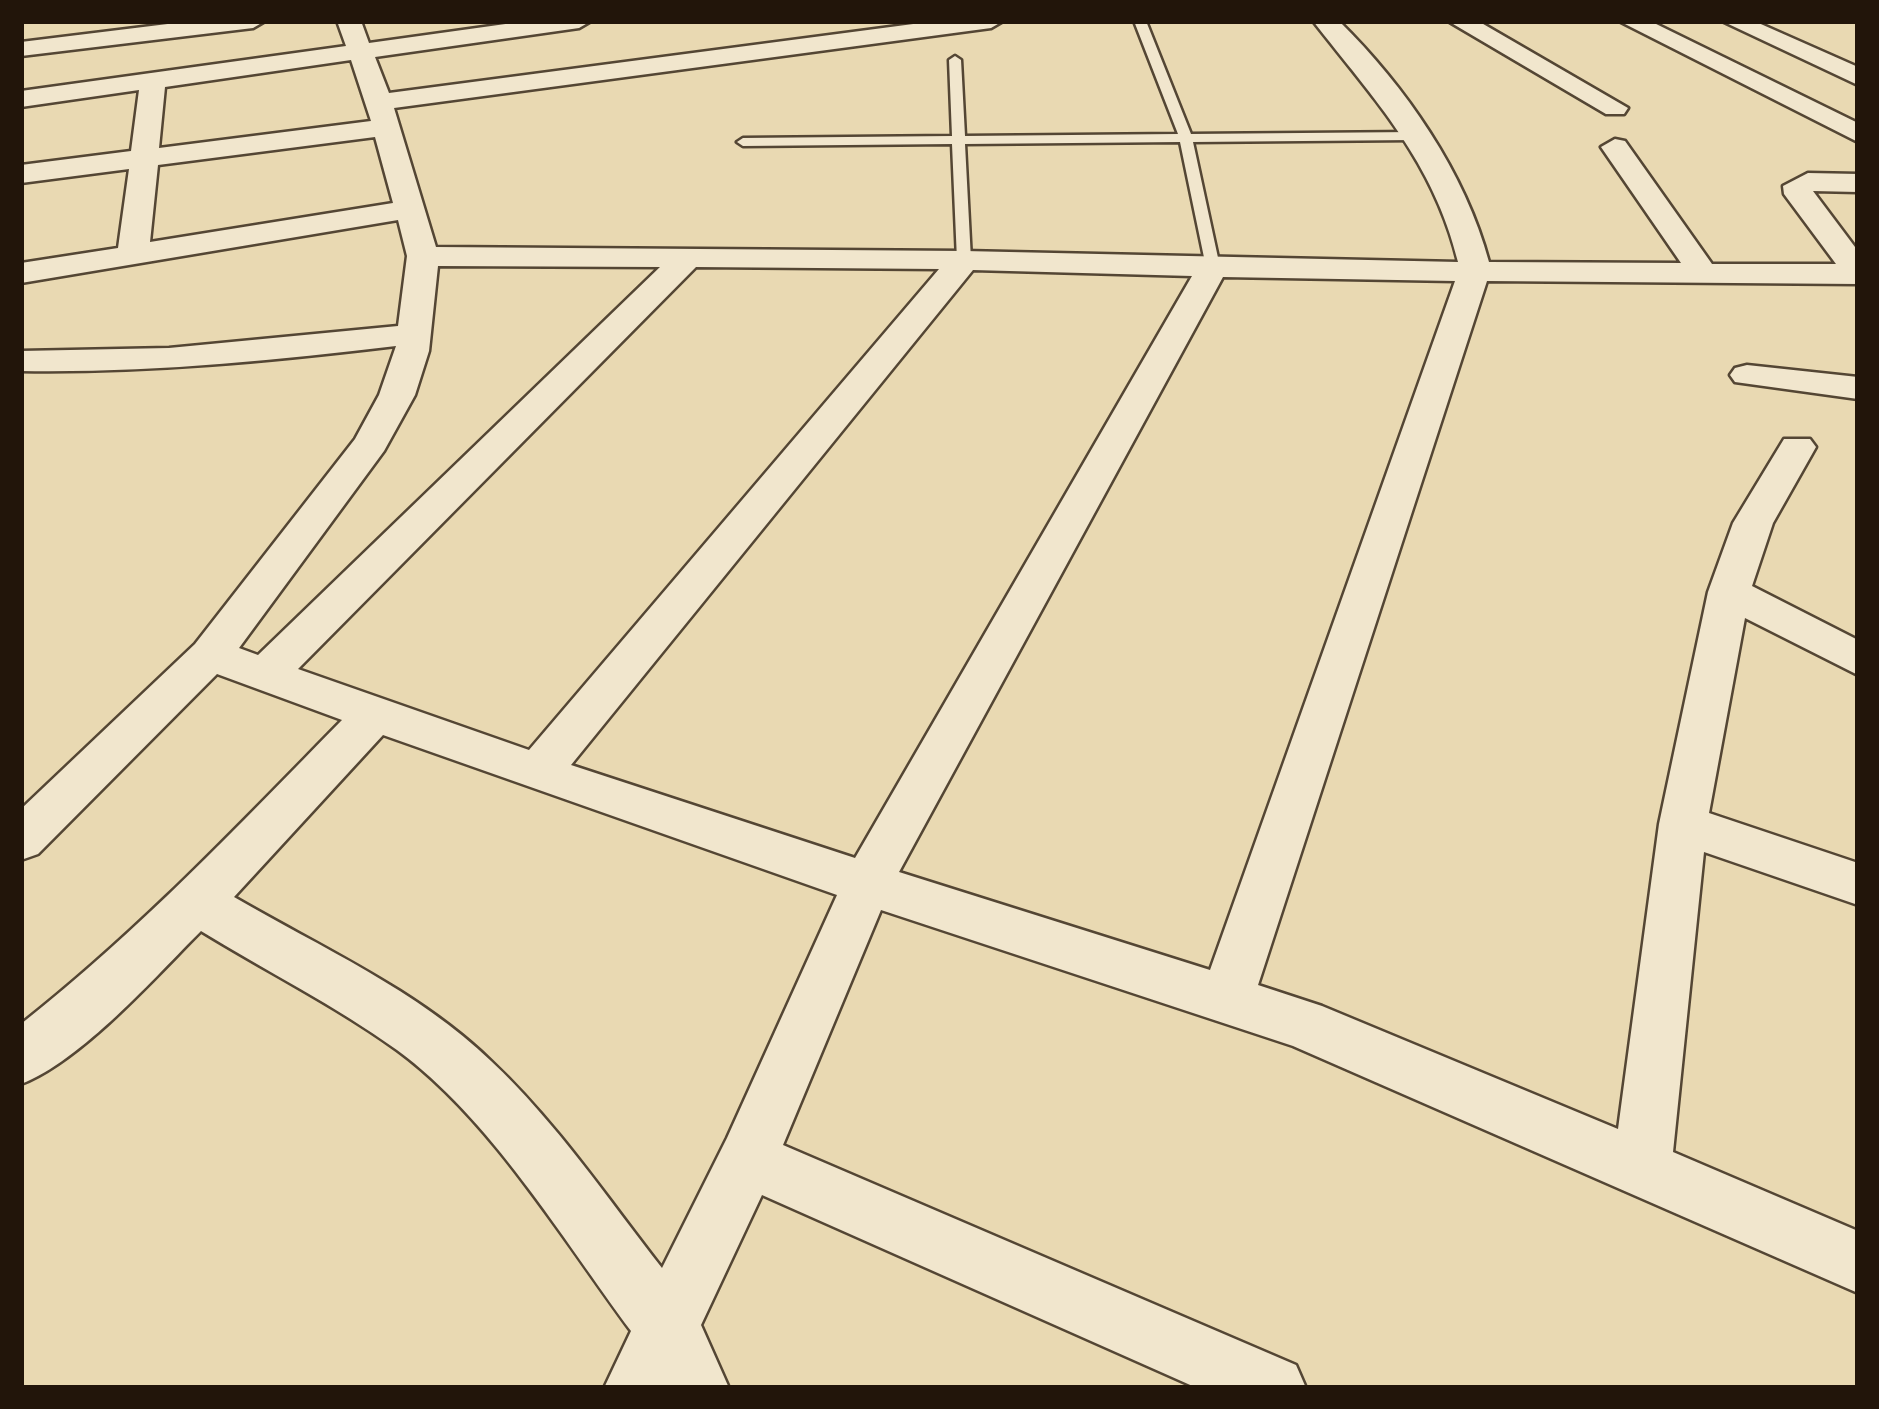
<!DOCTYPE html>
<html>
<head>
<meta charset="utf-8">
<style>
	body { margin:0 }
	#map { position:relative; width:1879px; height:1409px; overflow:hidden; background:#e9d9b2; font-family:"Libre Caslon Text",serif }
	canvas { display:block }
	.frame { position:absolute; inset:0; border:24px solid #22150a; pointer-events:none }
</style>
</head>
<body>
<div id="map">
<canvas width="1879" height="1409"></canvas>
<div class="frame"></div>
</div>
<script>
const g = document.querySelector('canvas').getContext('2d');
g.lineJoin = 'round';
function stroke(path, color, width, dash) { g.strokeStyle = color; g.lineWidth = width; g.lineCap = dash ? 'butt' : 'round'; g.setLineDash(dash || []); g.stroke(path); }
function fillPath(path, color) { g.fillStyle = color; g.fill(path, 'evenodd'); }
const lane = new Path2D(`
	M1134,21H1146L1191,134L1414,132L1420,136L1414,140L1193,142L1220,267L1213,271L1206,267L1180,142L965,144L971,260L964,264L957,260L952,144L743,146L737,142L743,138L952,136L949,60L955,56L961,60L965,136L1178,134Z`);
const street = new Path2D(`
	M192,21H265L253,28L21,56V42Z
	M337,21H361L369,43L527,21H591L579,28L375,57L389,93L936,21H1003L991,28L394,108L436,247L964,251L1458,262C1434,162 1374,99 1313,21H1339C1405,86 1465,172 1489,262L1681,263L1601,147L1615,139L1625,141L1712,264H1836L1784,194L1783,186L1808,173L1858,174V192L1813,191L1858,251V284L1487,281L1258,985L1322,1006L1618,1129L1659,824L1708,592L1733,523L1784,439H1810L1816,447L1773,523L1752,586L1858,640V675L1745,618L1709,813L1858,863V905L1704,852L1673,1152L1858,1231V1293L1293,1046L881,910L783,1145L1296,1365L1306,1388H1197L762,1195L701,1325L729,1388H604L631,1331C562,1238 490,1118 397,1050C336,1006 266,971 201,931C155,977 81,1061 21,1084V1024C138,932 238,826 342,720L217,674L38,854L21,860V809L195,644L355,439L379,395L396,346C271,361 147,373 21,371V351L169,348L398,326L407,256L398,220L21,283V263L118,248L129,169L21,183V165L131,151L139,90L21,107V91L346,46ZM351,60L371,121L159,148L165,87ZM375,137L393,203L150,242L158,165ZM438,266L660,267L258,655L239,648L384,451L415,395L429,351ZM696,267L939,269L529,750L298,669ZM973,270L1192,276L855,858L571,765ZM1223,277L1455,281L1210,970L899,872ZM383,735L837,895L727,1138L662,1268C608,1199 556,1122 491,1061C419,991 320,947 234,897Z
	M1448,21H1478L1628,108L1624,114H1606Z
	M1619,21H1650L1858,123V142Z
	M1722,21H1754L1858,67V85Z
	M1747,365L1858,377V399L1735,382L1730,375L1735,368Z`);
stroke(lane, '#544634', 5);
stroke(street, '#544634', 5);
fillPath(lane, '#f1e6cd');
fillPath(street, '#f1e6cd');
</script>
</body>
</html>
